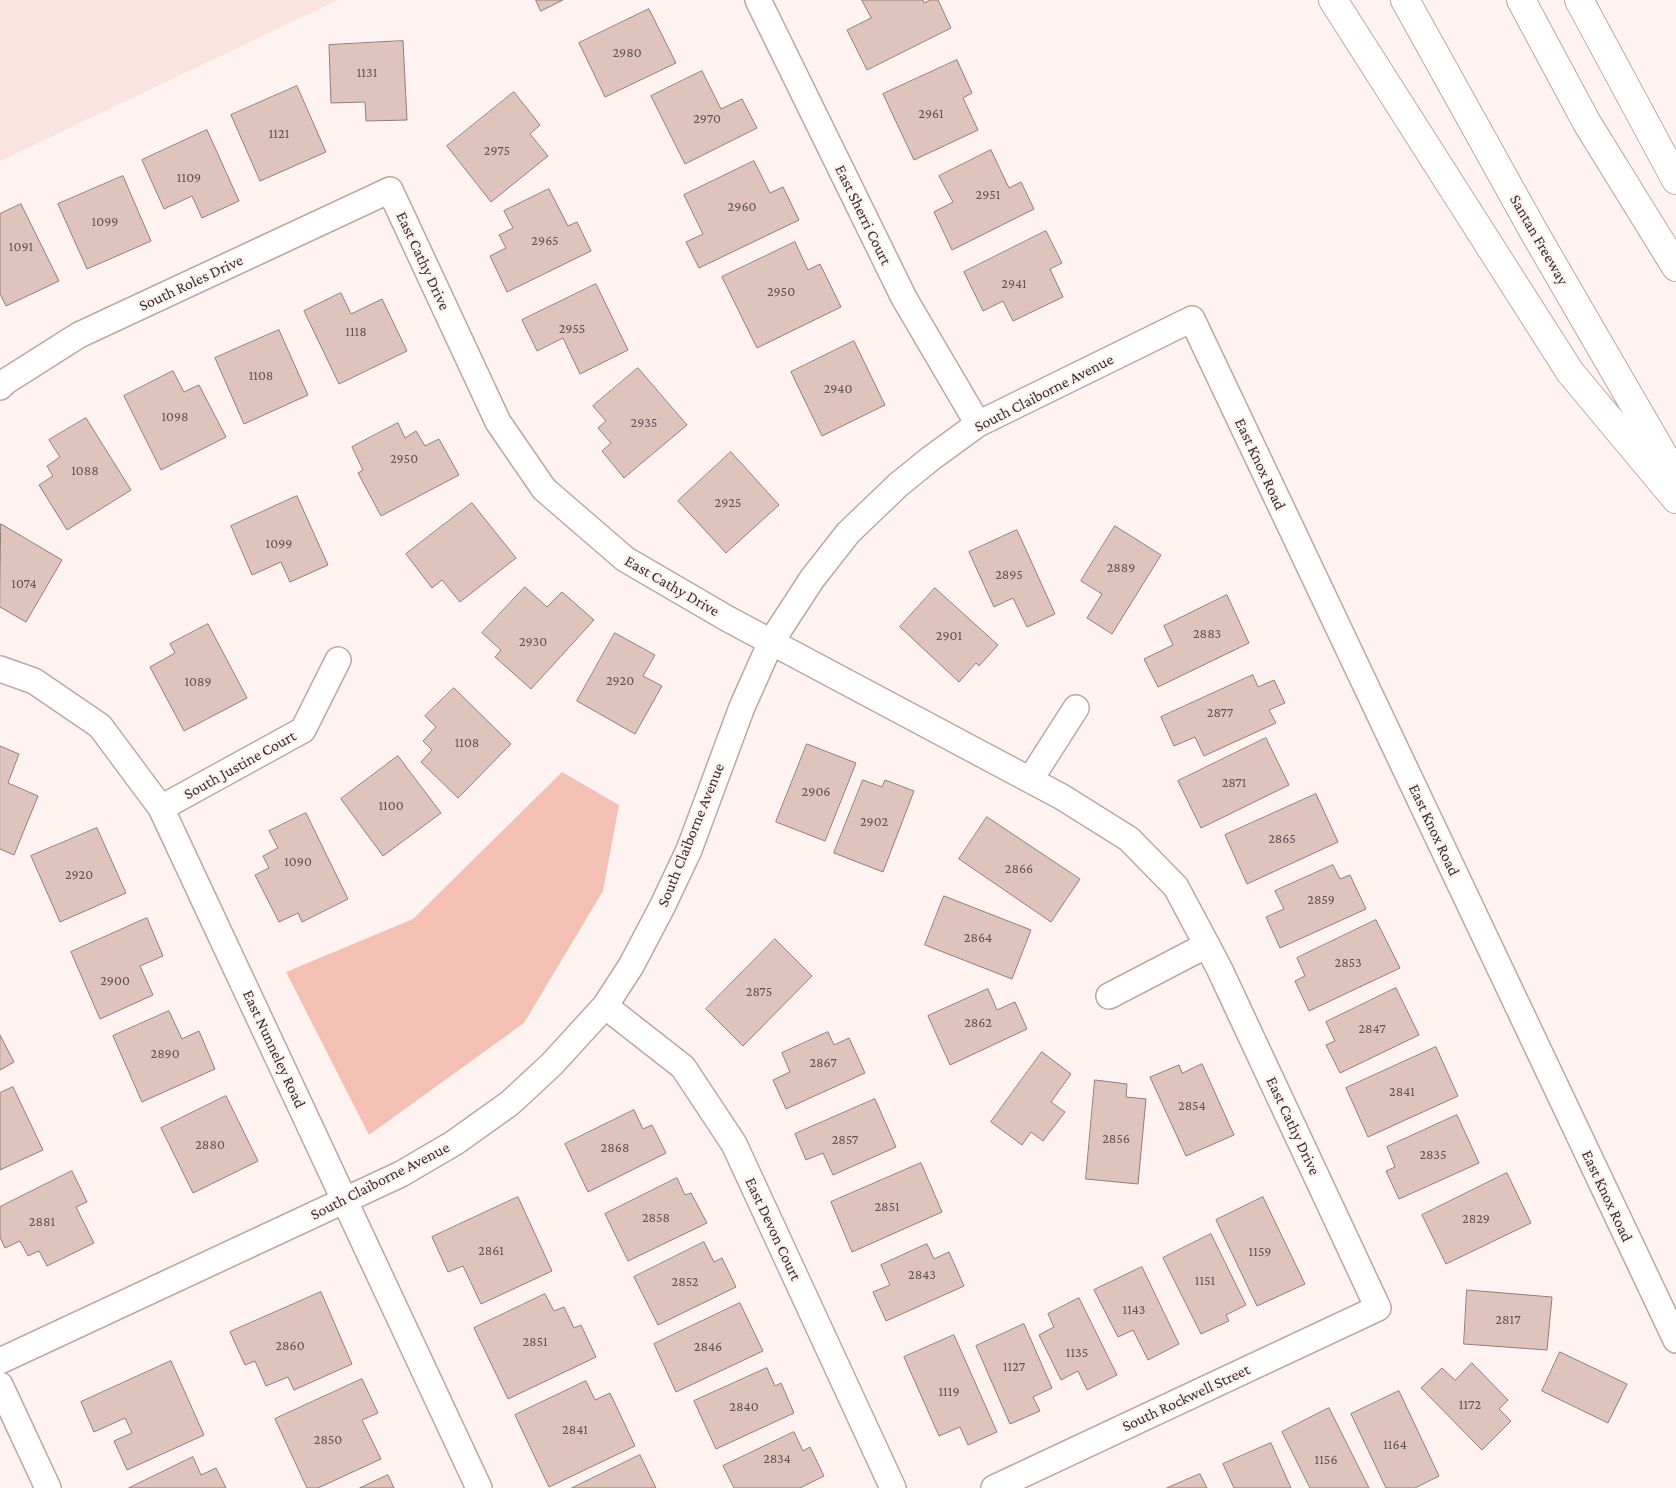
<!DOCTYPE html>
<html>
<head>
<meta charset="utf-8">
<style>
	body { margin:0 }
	canvas { display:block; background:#fef3f0 }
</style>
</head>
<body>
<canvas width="1676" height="1488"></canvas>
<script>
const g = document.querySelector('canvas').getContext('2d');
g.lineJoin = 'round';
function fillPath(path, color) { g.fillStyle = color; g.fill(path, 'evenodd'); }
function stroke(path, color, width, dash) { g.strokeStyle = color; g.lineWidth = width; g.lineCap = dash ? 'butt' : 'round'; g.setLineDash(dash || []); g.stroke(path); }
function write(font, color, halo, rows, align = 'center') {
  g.font = font + ' "Crimson Pro",serif'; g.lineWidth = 5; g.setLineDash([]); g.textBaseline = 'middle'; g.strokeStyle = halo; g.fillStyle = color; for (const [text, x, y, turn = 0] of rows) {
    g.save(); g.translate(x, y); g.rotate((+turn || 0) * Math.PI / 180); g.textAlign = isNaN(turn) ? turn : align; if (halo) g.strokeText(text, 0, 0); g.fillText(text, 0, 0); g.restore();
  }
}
fillPath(new Path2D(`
	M0,0H338L0,161Z`), '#fae4df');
fillPath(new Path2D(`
	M562,772L619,805L603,891L524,1023L369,1135L286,972L413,919Z`), '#f5c0b4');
const building = new Path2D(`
	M536,0H563L541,11Z
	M862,0H923L924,3L930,0H938L951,28L867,70L847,30L871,18Z
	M649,9L676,63L605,97L579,43Z
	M403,41L407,120L366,121L365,102L331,103L329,45Z
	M957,60L972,93L963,98L978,130L914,160L883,94Z
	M702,71L721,109L742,99L757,128L685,164L651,96Z
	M297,86L326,152L260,181L231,115Z
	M514,92L540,125L530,134L548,156L491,202L447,146Z
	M207,130L239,201L202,218L192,196L164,209L142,160Z
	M991,150L1009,188L1021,182L1034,209L952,250L934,212L953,202L939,176Z
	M754,161L770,193L783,187L799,220L699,268L686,242L703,234L684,195Z
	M123,176L151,241L87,269L58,204Z
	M549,189L568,226L577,222L591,251L507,292L490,256L506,248L499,235L513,228L504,211Z
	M21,204L59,281L6,306L0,294V214Z
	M1046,231L1062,263L1050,269L1063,297L1013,321L1003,301L983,311L964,272Z
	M795,242L808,270L820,264L841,307L757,348L722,277Z
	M596,284L628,350L580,374L563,338L537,351L522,320Z
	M341,293L351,314L382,299L407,351L339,384L304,311Z
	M279,330L308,395L244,424L215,358Z
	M854,341L885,405L822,436L791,372Z
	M638,368L687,425L624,478L602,451L611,443L598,428L606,421L593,406Z
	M173,371L184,392L199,385L226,437L161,470L124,396Z
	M86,418L131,490L67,530L39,485L53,476L47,466L60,457L49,440Z
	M398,423L405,438L416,431L425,446L439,439L459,475L381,516L358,473L363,470L352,447Z
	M731,452L779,505L726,553L678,501Z
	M297,496L328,565L290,582L281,562L252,575L231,526Z
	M472,503L516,558L460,602L442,580L432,588L406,554Z
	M1,524L62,560L26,622L0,607Z
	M1115,526L1161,555L1112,634L1087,618L1102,594L1081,581Z
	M1017,530L1055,614L1027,627L1013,598L994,607L969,552Z
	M525,587L547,607L562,592L594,620L531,689L495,657L501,650L482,633Z
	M935,588L998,645L979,666L976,663L959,682L900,627Z
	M1227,595L1249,643L1158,687L1144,659L1173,645L1164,626Z
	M208,624L247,698L184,731L150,667L175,653L170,644Z
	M615,633L655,655L643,676L662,686L635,734L577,701Z
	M1253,675L1258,687L1274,680L1285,703L1269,710L1276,723L1204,756L1195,737L1174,746L1161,717Z
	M454,688L511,744L458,798L421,762L432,750L423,741L436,727L425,716Z
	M1266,738L1289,785L1201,828L1178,781Z
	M807,744L856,763L825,841L776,822Z
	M0,746L19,754L8,783L38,796L14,855L0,849Z
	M398,756L441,813L383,856L341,799Z
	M863,780L882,787L885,780L914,791L883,872L834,853Z
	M1316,794L1338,842L1247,884L1225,835Z
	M306,813L348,899L302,922L298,913L279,922L255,875L269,868L263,856L278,848L269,831Z
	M987,817L1080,879L1051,922L959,859Z
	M97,828L126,893L60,922L31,856Z
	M1333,865L1340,879L1350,875L1366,909L1280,948L1266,917L1284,909L1275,891Z
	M944,896L1031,930L1012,979L925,945Z
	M147,918L163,956L140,966L153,995L100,1019L71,952Z
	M1376,920L1400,968L1309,1011L1295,981L1305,976L1297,958Z
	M775,939L812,976L743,1046L706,1009Z
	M1396,988L1419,1035L1340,1073L1326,1045L1335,1041L1326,1022Z
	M988,989L997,1010L1015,1002L1027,1029L950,1065L928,1016Z
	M169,1011L182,1039L199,1031L215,1069L142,1102L113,1036Z
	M828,1032L834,1045L849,1038L865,1073L786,1109L773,1080L790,1072L782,1053Z
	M0,1035L14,1062L0,1070Z
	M1436,1047L1458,1096L1368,1137L1346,1088Z
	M1042,1052L1071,1074L1051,1102L1065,1112L1043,1141L1031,1132L1022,1145L991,1122Z
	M1202,1064L1234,1135L1186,1156L1150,1077L1179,1065L1182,1073Z
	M1095,1080L1127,1084L1126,1097L1146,1099L1138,1184L1086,1179Z
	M13,1087L43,1150L0,1170V1093Z
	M226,1096L258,1161L193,1193L161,1128Z
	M875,1099L896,1147L833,1175L823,1153L806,1160L795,1134Z
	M634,1110L643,1129L652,1125L666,1153L588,1192L565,1144Z
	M1457,1115L1479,1163L1399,1199L1386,1171L1395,1167L1387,1147Z
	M921,1163L942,1212L852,1252L831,1202Z
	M72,1171L87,1202L76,1207L94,1243L47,1266L39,1251L28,1256L20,1241L5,1248L0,1237V1207Z
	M1507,1173L1531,1223L1446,1264L1422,1215Z
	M677,1178L685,1195L691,1193L707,1223L628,1261L605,1214Z
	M518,1197L552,1271L481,1304L463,1266L448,1272L432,1237Z
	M1263,1197L1305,1284L1257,1306L1216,1220Z
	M1211,1234L1246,1305L1226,1315L1229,1321L1201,1334L1163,1258Z
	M704,1242L714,1262L722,1258L736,1287L658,1325L634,1277Z
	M927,1244L934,1259L949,1252L964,1286L886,1321L873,1292L890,1285L881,1265Z
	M1142,1267L1179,1344L1148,1360L1133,1330L1118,1337L1094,1290Z
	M1467,1290L1552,1297L1547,1350L1464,1344Z
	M321,1292L352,1364L294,1390L288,1377L266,1386L255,1361L245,1365L230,1332Z
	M545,1294L554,1311L564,1307L574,1328L581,1325L596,1357L508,1399L474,1328Z
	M1079,1298L1117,1375L1087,1390L1078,1371L1061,1380L1039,1335L1054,1327L1048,1314Z
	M740,1303L763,1351L676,1392L654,1344Z
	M1024,1324L1052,1388L1033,1397L1040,1411L1010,1424L976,1346Z
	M954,1335L997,1432L968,1445L960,1427L939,1436L904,1357Z
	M1560,1352L1627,1384L1608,1423L1542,1391Z
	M171,1361L204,1435L127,1470L114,1441L132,1433L125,1418L94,1432L81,1402Z
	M1472,1363L1508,1400L1499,1409L1511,1421L1482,1450L1421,1388L1442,1368L1455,1380Z
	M767,1368L775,1386L781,1383L794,1413L716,1449L694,1401Z
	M362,1379L378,1413L362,1420L381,1459L318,1488H307L275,1419Z
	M586,1381L595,1400L610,1393L635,1446L549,1487L515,1415Z
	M1399,1391L1439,1476L1415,1488H1386L1351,1414Z
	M1329,1408L1369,1488H1310L1282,1432Z
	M794,1432L803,1451L810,1447L824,1476L800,1488H734L723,1466Z
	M1271,1443L1291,1488H1234L1223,1464Z
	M640,1455L656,1488H572Z
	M193,1457L201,1475L216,1468L226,1488H129Z
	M1200,1474L1207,1488H1167Z
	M388,1475L394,1488H360Z`);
fillPath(building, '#dfc4be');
stroke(building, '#947c76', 1);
const minor = new Path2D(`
	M758,0L904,298L978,424
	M0,387L5,382L79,335L390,190L498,422L544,489L625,559L728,619L1062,797L1129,839L1176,887L1219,968L1378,1308L994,1488
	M0,669L34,681L100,726L161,808L479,1488
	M1030,780L1076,708
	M161,808L303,730L338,660
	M1109,996L1207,945
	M605,1006L683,1067L734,1144L893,1488
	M0,1361L401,1174L454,1143L510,1103L552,1064L605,1006L631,966L662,907L689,850L742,707L771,642L812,579L848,533L898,485L930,459L978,424L1192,319L1676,1340
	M0,1385L48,1488`);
const motorway = new Path2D(`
	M1333,0L1570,372L1676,499
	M1405,0L1534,232L1676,477
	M1521,0L1587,123L1676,267
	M1579,0L1676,180`);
stroke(minor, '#c0a6a0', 28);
stroke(motorway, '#c0a6a0', 30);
stroke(minor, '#fff', 25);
stroke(motorway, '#fff', 28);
write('14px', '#625450', null, [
	["2980",627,53],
	["1131",367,73],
	["2961",931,114],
	["2970",707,119],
	["1121",279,134],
	["2975",497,151],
	["1109",189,178],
	["2951",988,195],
	["2960",742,207],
	["1099",105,222],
	["2965",545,241],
	["1091",21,247],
	["2941",1014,284],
	["2950",781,292],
	["2955",572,329],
	["1118",356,332],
	["1108",261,376],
	["2940",838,389],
	["1098",175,417],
	["2935",644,423],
	["2950",404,459],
	["1088",85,471],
	["2925",728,503],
	["1099",279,544],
	["2889",1121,568],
	["2895",1009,575],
	["1074",24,584],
	["2883",1207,634],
	["2901",949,636],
	["2930",533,642],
	["2920",620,681],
	["1089",198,682],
	["2877",1220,713],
	["1108",467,743],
	["2871",1234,783],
	["2906",816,792],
	["1100",391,806],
	["2902",874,822],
	["2865",1282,839],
	["1090",298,862],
	["2866",1019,869],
	["2920",79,875],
	["2859",1321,900],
	["2864",978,938],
	["2853",1348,963],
	["2900",115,981],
	["2875",759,992],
	["2862",978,1023],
	["2847",1372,1029],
	["2890",165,1054],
	["2867",823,1063],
	["2841",1402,1092],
	["2854",1192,1106],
	["2856",1116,1139],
	["2857",845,1140],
	["2880",210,1145],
	["2868",615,1148],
	["2835",1433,1155],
	["2851",887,1207],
	["2858",656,1218],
	["2829",1476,1219],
	["2881",42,1222],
	["2861",491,1251],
	["1159",1260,1252],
	["2843",922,1275],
	["1151",1205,1281],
	["2852",685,1282],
	["1143",1134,1310],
	["2817",1508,1320],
	["2851",535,1342],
	["2860",290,1346],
	["2846",708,1347],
	["1135",1077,1353],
	["1127",1014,1367],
	["1119",949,1392],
	["1172",1470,1405],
	["2840",744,1407],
	["2841",575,1430],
	["2850",328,1440],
	["1164",1395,1445],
	["2834",777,1459],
	["1156",1326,1460]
]);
write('16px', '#392f2c', '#fef3f0', [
	["East Sherri Court",863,215,64],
	["Santan Freeway",1539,240,60],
	["East Cathy Drive",423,261,65],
	["South Roles Drive",191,283,-25],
	["South Claiborne Avenue",1044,393,-27],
	["East Knox Road",1260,464,65],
	["East Cathy Drive",672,586,30],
	["South Justine Court",240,765,-29],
	["East Knox Road",1434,830,65],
	["South Claiborne Avenue",691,835,-68],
	["East Nunneley Road",274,1049,65],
	["East Cathy Drive",1293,1126,65],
	["South Claiborne Avenue",380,1181,-27],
	["East Knox Road",1607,1196,65],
	["East Devon Court",773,1229,65],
	["South Rockwell Street",1186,1398,-25]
]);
</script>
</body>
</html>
